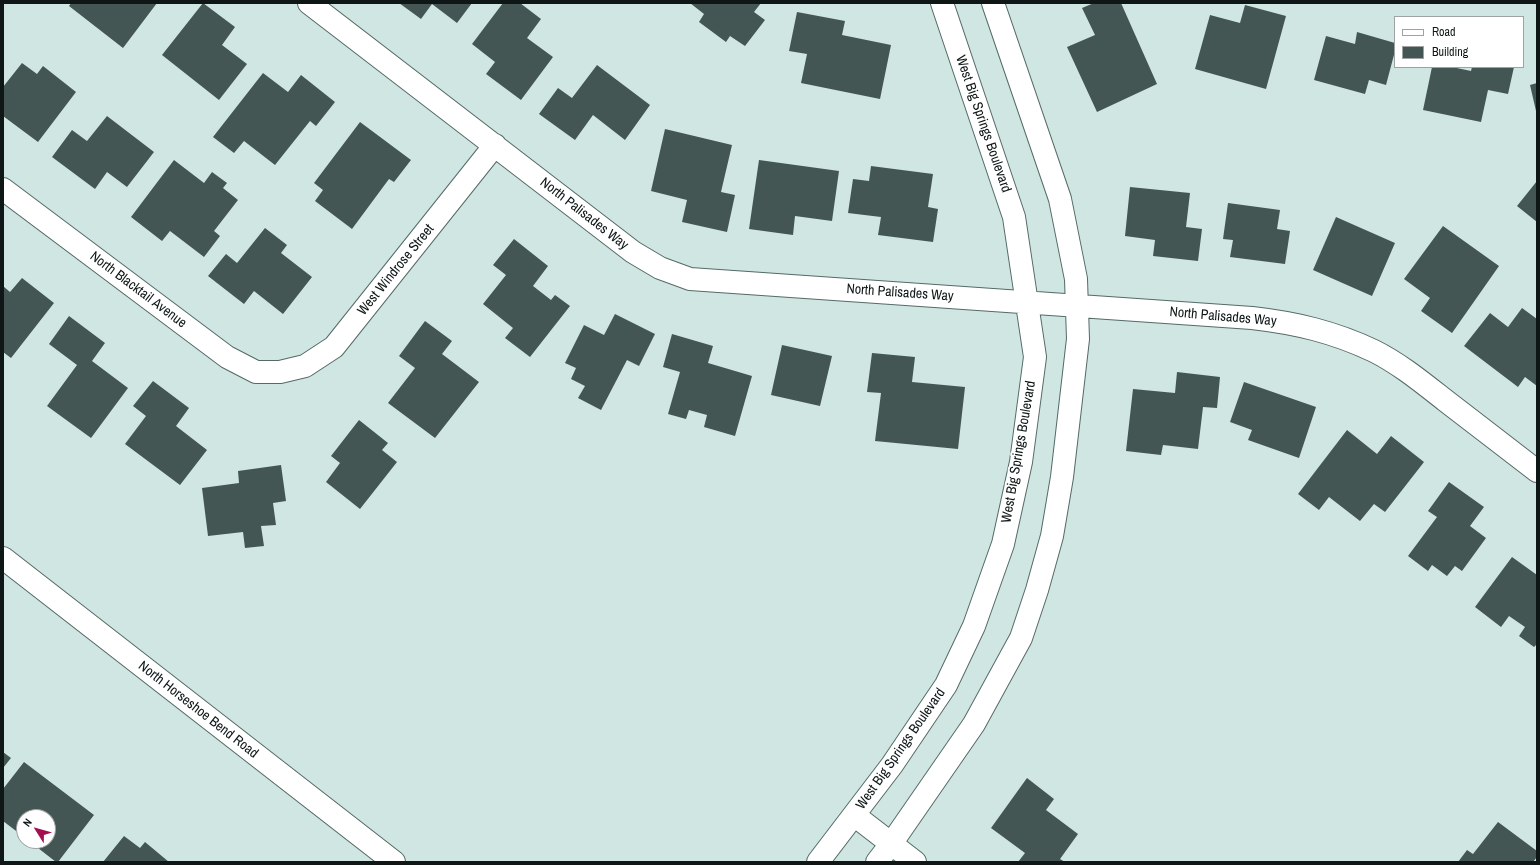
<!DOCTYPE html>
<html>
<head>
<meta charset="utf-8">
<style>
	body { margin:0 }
	#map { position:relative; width:1540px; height:865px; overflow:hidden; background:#d0e6e2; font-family:"Archivo Narrow",sans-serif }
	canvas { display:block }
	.frame { position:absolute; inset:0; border:4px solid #0f1716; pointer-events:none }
	.legend { position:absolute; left:1394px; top:16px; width:130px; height:52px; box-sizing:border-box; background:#fff; border:1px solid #9fa2a2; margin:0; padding:5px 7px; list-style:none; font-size:12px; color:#0f1716 }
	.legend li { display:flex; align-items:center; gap:8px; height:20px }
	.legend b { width:20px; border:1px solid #9fa2a2 }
	.north { position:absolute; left:16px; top:809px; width:40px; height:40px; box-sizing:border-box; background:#fff; border:1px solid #9fa2a2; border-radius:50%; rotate:307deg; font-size:11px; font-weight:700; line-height:16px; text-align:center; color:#0f1716 }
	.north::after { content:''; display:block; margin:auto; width:14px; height:18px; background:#a4104f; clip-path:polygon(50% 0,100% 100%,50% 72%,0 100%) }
</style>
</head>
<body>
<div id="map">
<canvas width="1540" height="865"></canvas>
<div class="frame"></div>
<ul class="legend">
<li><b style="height:5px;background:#fff"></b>Road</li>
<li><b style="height:11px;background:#435653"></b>Building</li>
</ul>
<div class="north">N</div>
</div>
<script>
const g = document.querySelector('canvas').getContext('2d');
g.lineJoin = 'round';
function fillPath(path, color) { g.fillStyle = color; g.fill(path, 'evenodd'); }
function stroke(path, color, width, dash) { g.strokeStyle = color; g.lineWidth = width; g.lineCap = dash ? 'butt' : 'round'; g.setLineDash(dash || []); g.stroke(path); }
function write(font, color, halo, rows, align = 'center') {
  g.font = font + ' "Archivo Narrow",sans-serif'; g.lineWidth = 4; g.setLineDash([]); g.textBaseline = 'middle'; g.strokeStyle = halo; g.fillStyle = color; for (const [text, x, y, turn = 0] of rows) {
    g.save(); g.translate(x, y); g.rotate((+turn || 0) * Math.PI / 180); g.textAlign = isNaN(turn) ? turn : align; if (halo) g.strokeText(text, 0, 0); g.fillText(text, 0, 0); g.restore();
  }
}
fillPath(new Path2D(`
	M71,3H157L123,48L69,6Z
	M203,3L235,27L222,45L247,64L219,100L162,55Z
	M399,3H472L457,23L432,4L421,19Z
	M503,3H520L541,19L527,38L553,57L521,100L486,74L495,62L472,44Z
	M690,3H761L754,12L765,20L745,46L730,36L726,42L699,22L704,14Z
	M1094,3H1121L1157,84L1097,112L1067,47L1095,35L1082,8Z
	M1245,5L1286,16L1266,89L1195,69L1210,15L1240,23Z
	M797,12L845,21L842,35L891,45L880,99L801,83L807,54L789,51Z
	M1357,32L1395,43V51L1386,85L1369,80L1365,94L1314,80L1326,36L1355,44Z
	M22,63L37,74L43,66L76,92L38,142L3,116V87Z
	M597,65L650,105L625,140L593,115L575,140L539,114L558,88L572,98Z
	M1432,67H1452L1471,71L1472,67H1514L1508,94L1488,90L1481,122L1423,110Z
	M263,73L288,92L301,75L335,102L316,126L310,121L275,165L244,141L234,153L213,137Z
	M1537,83V111H1536L1530,85Z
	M107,116L154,152L127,187L107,172L95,189L52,157L72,130L87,141Z
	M360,122L411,160L394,182L389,179L352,229L315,201L323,190L314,183Z
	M665,129L732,145L721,192L735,195L727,232L682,222L687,200L651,191Z
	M174,160L204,183L212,172L227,183L223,188L238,200L214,231L220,236L204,257L170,231L162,241L131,217Z
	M759,160L839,171L832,221L795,216L793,235L749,229Z
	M871,166L933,174L928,207L938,209L933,242L878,235L881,217L848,213L853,179L869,181Z
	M1537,181V222L1517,206Z
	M1130,187L1190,193L1186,227L1202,229L1198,261L1153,256L1155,240L1125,236Z
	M1228,203L1280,210L1277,229L1290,231L1285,264L1230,257L1233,240L1223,239Z
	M1336,217L1395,243L1372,296L1313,270Z
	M1443,226L1499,266L1452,333L1421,311L1430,298L1404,279Z
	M265,228L287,245L281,253L312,277L283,314L254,291L244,304L208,276L226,254L237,263Z
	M514,239L548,266L533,286L551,300L555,295L570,306L530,357L505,338L513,328L483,304L506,275L493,265Z
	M22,278L54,303L11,358L3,352V286L10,292Z
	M1522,308L1537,319V386L1525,377L1518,387L1464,346L1490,313L1508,327Z
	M615,314L655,334L639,366L627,360L601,410L578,398L585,386L571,379L576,368L565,363L584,325L604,335Z
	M69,316L105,343L92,361L128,388L91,438L47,406L77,365L49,344Z
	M425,321L452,341L442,354L479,382L435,438L388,403L415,368L399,356Z
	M672,334L713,346L708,363L752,376L735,436L704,427L707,415L689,410L686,419L668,414L680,372L663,367Z
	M782,345L832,356L820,406L771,395Z
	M872,353L915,357L912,382L965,387L958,449L875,441L881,393L867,392Z
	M1177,372L1220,377L1217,408L1203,407L1198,449L1163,445L1161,455L1126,451L1133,389L1175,393Z
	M153,381L189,408L176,426L207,450L180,485L125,444L146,416L133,406Z
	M1244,382L1316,407L1299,458L1248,440L1252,430L1230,422Z
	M359,420L388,443L382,450L397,462L360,509L326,482L340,463L331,456Z
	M1347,430L1377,454L1391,436L1424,462L1385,512L1374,504L1360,521L1329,497L1319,510L1298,494Z
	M281,465L286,501L273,503L276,525L261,526L264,546L245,548L243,532L208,536L202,488L239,483L238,471Z
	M1449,482L1484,507L1470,526L1486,538L1462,571L1455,566L1447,576L1432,565L1428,571L1408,556L1437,517L1428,511Z
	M1512,557L1537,575V644L1534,647L1519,636L1525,627L1509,616L1501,627L1475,607Z
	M3,752L11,758L3,768Z
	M24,762L94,815L58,862H56L29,841H48V817H24V837L3,821V789Z
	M1027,778L1054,799L1046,810L1078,834L1060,859L1065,862H1018L1025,853L991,828Z
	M1498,822L1537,851V857L1533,862H1458L1467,850L1473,854Z
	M124,836L140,848L145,842L169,862H103Z`), '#435653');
const minor = new Path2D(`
	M309,3L633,252L660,268L690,279L1252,318C1296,323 1334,332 1374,351C1400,364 1423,383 1446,401C1476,424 1507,448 1537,471
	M3,189L227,357L256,372H280L305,366L334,347L495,145
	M3,558L394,862
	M854,815L915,862
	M818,862L892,765L946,685L974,626L1003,544L1021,462L1035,357L1014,217L942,3
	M877,862L891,844L974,724L1021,638L1037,590L1052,536L1062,477L1078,339L1076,279L1060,199L993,3`);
stroke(minor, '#556a66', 24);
stroke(minor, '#fff', 22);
write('14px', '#0f1716', '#fff', [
	["West Big Springs Boulevard",983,124,71],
	["North Palisades Way",584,214,38],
	["West Windrose Street",396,270,-51],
	["North Blacktail Avenue",138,290,37],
	["North Palisades Way",900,293,4],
	["North Palisades Way",1223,317,5],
	["West Big Springs Boulevard",1019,452,-80],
	["North Horseshoe Bend Road",198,710,38],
	["West Big Springs Boulevard",901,749,-55]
]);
</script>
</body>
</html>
